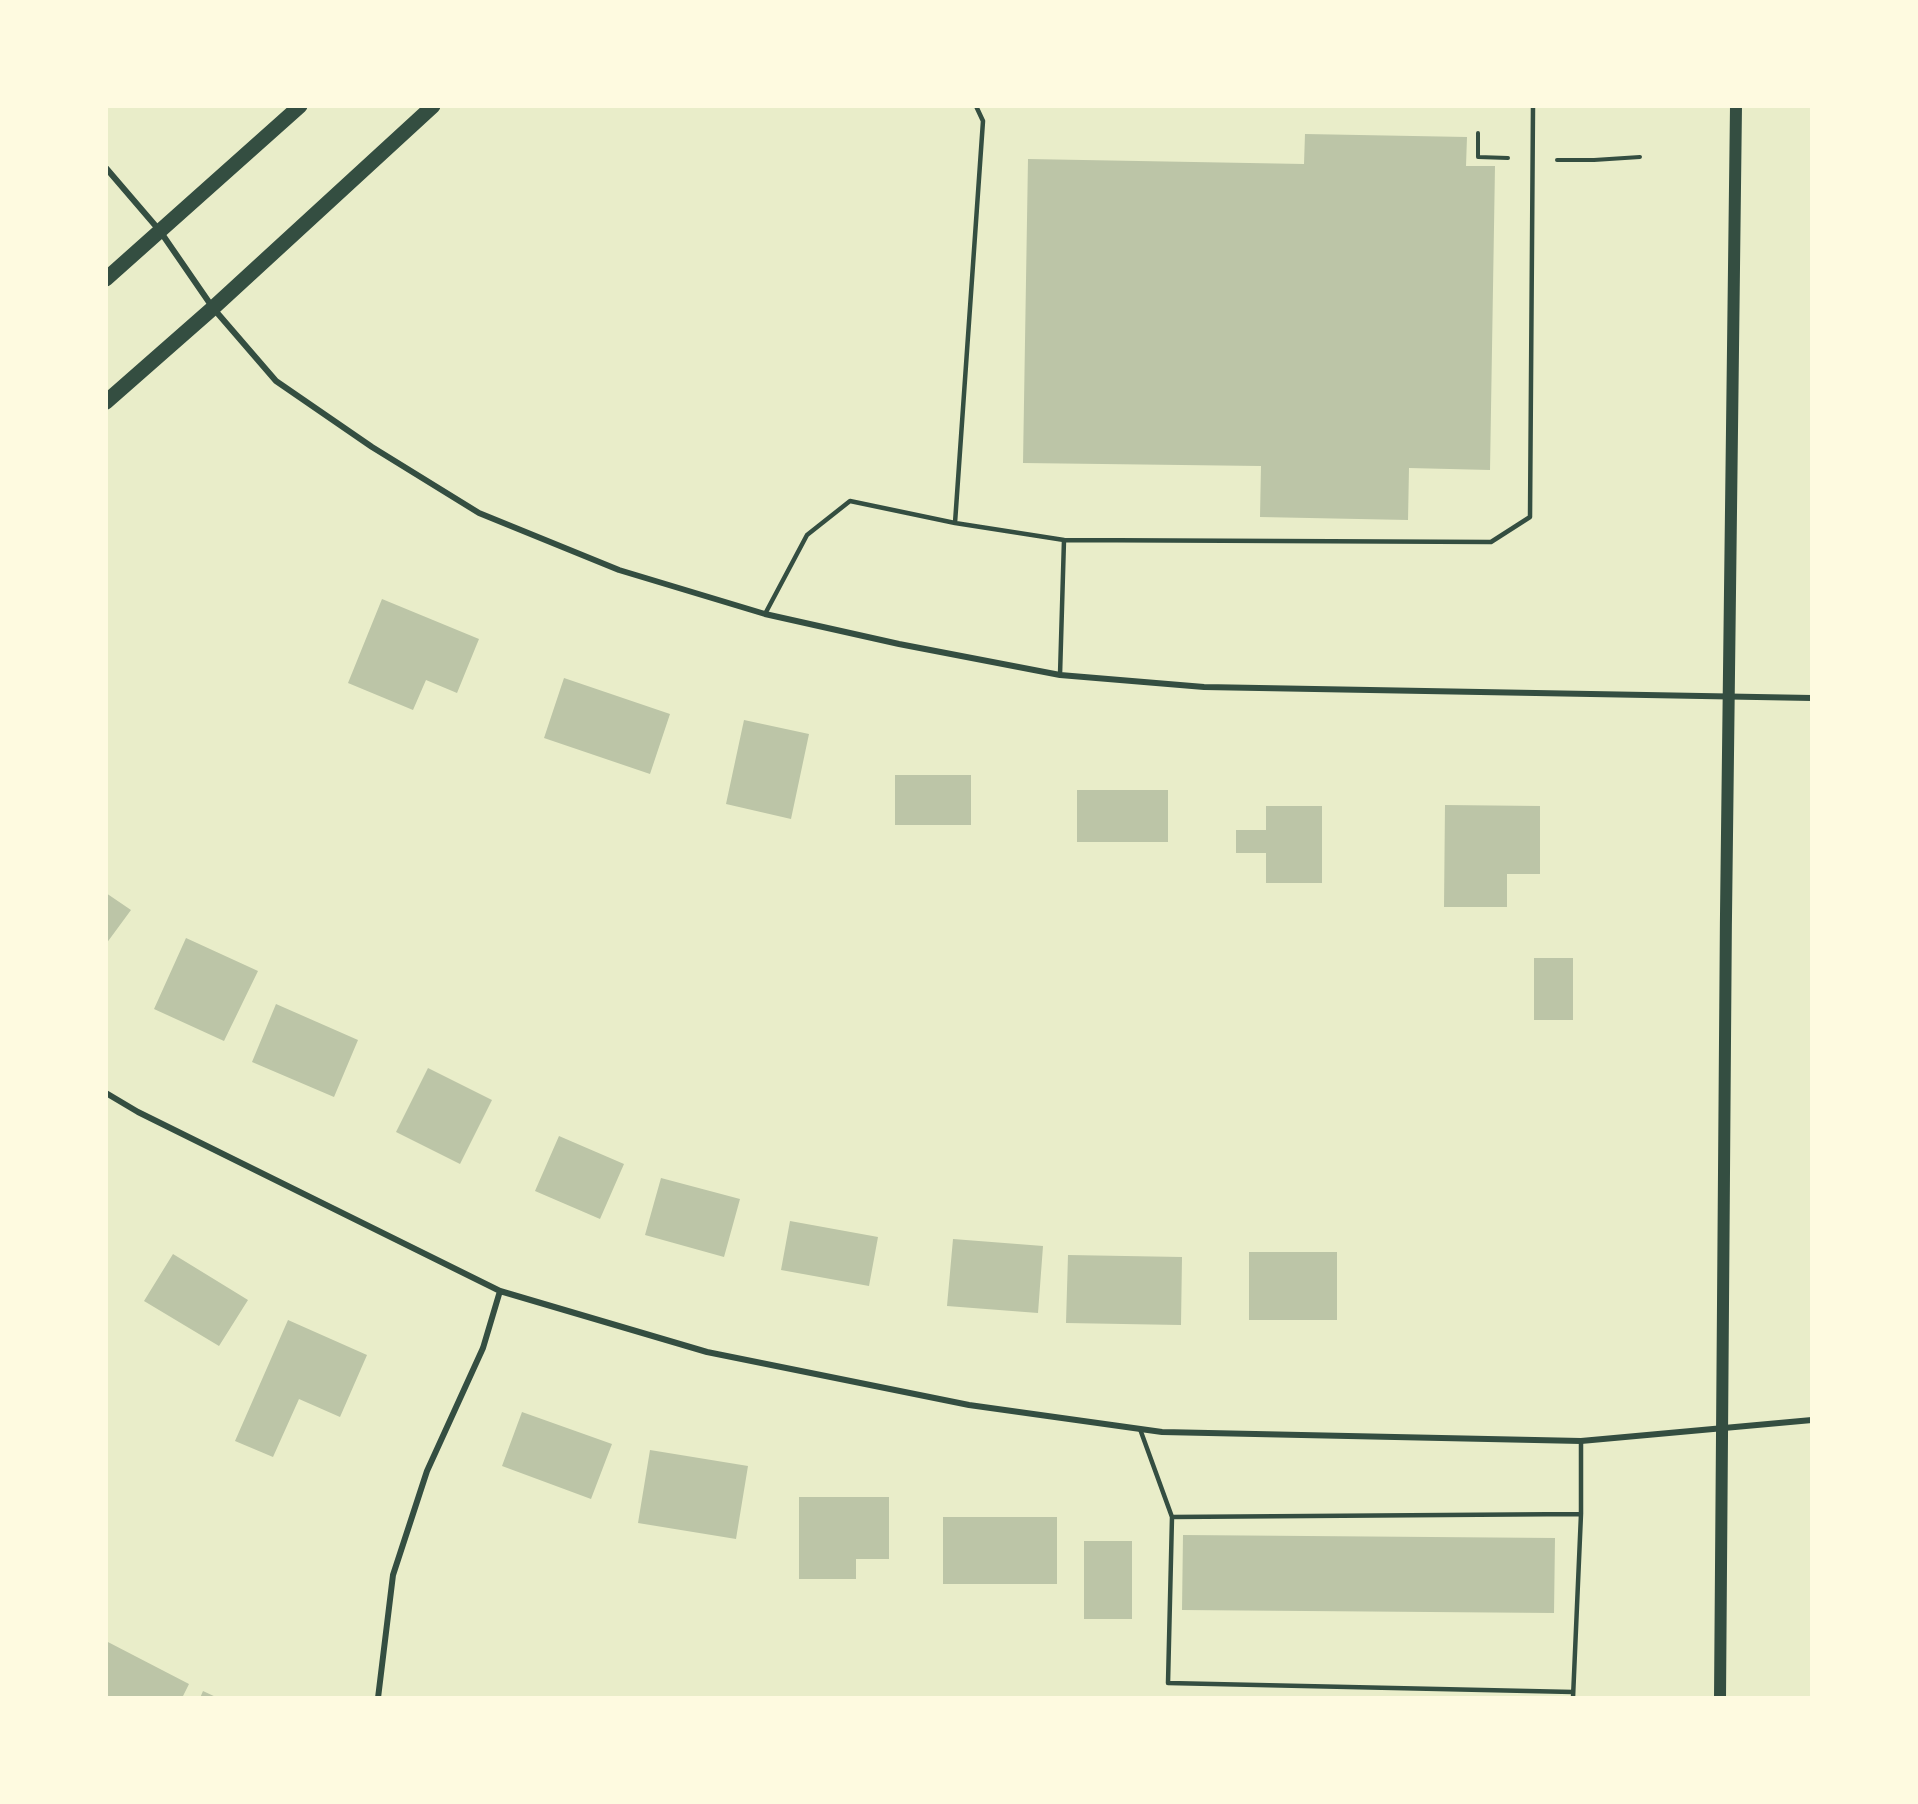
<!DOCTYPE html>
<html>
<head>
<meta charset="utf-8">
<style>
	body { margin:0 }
	#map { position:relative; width:1918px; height:1804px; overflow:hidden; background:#e9edc9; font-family:Commissioner,sans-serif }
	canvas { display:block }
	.frame { position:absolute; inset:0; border:108px solid #fefae0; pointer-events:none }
</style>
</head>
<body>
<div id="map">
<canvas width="1918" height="1804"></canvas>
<div class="frame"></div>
</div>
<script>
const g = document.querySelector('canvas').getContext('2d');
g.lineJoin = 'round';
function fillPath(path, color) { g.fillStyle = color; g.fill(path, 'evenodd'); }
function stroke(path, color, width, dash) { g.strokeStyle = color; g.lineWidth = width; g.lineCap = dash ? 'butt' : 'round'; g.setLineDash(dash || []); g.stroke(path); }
fillPath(new Path2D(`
	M1305,134L1467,137L1466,166H1495L1490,470L1409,468L1408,520L1260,517L1261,466L1023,463L1028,159L1304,164Z
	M382,599L479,639L457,693L426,680L413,710L348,683Z
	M564,678L670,714L650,774L544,738Z
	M744,720L809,734L791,819L726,804Z
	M895,775H971V825H895Z
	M1077,790H1168V842H1077Z
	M1445,805L1540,806V874H1507V907H1444Z
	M1266,806H1322V883H1266V853H1236V830H1266Z
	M106,893L131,910L106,944Z
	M186,938L258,971L224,1041L154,1009Z
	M1534,958H1573V1020H1534Z
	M276,1004L358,1040L334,1097L252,1062Z
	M428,1068L492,1100L460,1164L396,1132Z
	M559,1136L624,1164L600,1219L535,1191Z
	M661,1178L740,1199L724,1257L645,1235Z
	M790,1221L878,1237L869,1286L781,1270Z
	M953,1239L1043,1246L1038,1313L947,1306Z
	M1249,1252H1337V1320H1249Z
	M173,1254L248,1300L219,1346L144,1301Z
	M1068,1255L1182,1257L1181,1325L1066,1323Z
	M288,1320L367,1355L340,1417L299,1399L273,1457L235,1441Z
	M522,1412L612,1444L591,1499L502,1466Z
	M650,1450L748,1466L736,1539L638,1523Z
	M799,1497H889V1559H856V1579H799Z
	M943,1517H1057V1584H943Z
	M1183,1535L1555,1538L1554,1613L1182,1610Z
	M1084,1541H1132V1619H1084Z
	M106,1641L189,1684L182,1698H106Z
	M203,1691L218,1698H200Z`), '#bcc5a7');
stroke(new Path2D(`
	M1478,133V157L1508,158
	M1557,160H1594L1640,157`), '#344e41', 4);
stroke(new Path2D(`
	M955,523L1064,540L1060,675
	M1064,540L1491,542L1530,517L1533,106
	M765,614L807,535L850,501L955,523L983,121L976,106
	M1140,1429L1172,1517L1168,1683L1573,1692
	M1581,1441V1514
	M1172,1517L1581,1514L1573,1698`), '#344e41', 4.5);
stroke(new Path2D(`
	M106,168L160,231L213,308L276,381L372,447L479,513L619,570L765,614L899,644L1060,675L1204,687L1812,698
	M106,1093L138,1112L500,1291L707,1352L969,1405L1162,1432L1581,1441L1812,1420
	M378,1698L393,1575L427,1471L483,1348L500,1291`), '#344e41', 6);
stroke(new Path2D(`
	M1720,1698C1722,1167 1729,637 1736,106`), '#344e41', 12);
stroke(new Path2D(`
	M106,279L300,106
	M106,402L213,308L433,106`), '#344e41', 15);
</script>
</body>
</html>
